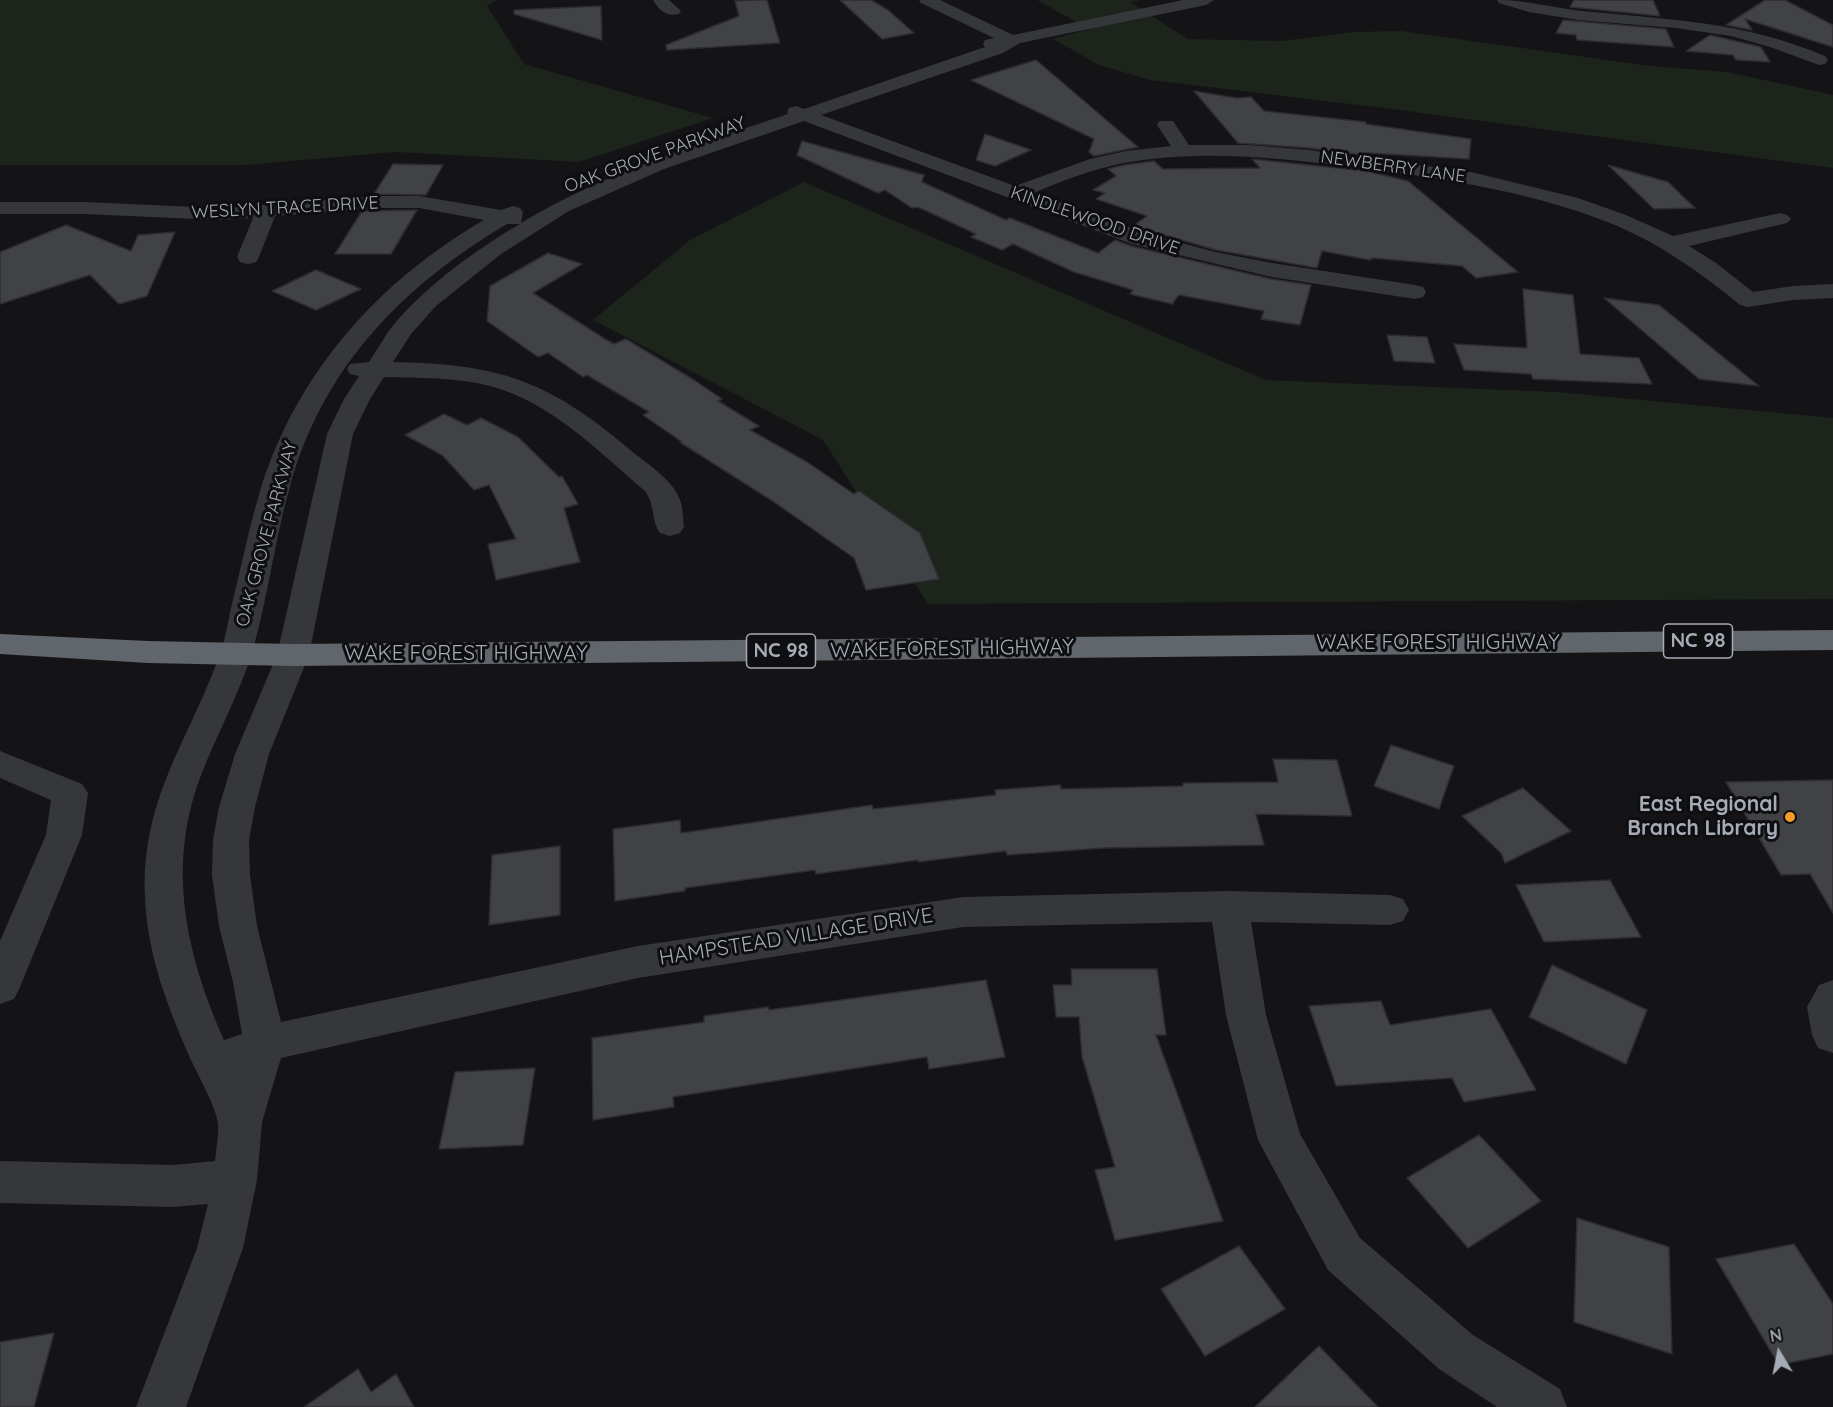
<!DOCTYPE html>
<html>
<head>
<meta charset="utf-8">
<style>
	body { margin:0 }
	#map { position:relative; width:1833px; height:1407px; overflow:hidden; background:#141416; font-family:Quicksand,sans-serif }
	canvas { display:block }
	.north { position:absolute; left:1749px; top:1323px; width:60px; height:60px; -webkit-text-stroke:4px #0f0f11; paint-order:stroke; rotate:350deg; font-size:16px; font-weight:700; line-height:24px; text-align:center; color:#a5acb6 }
	.north::after { content:''; display:block; margin:auto; width:21px; height:27px; background:#a5acb6; clip-path:polygon(50% 0,100% 100%,50% 72%,0 100%) }
</style>
</head>
<body>
<div id="map">
<canvas width="1833" height="1407"></canvas>
<div class="north">N</div>
</div>
<script>
const g = document.querySelector('canvas').getContext('2d');
g.lineJoin = 'round';
function fillPath(path, color) { g.fillStyle = color; g.fill(path, 'evenodd'); }
function stroke(path, color, width, dash) { g.strokeStyle = color; g.lineWidth = width; g.lineCap = dash ? 'butt' : 'round'; g.setLineDash(dash || []); g.stroke(path); }
function write(font, color, halo, rows, align = 'center') {
  g.font = font + ' Quicksand,sans-serif'; g.lineWidth = 6; g.setLineDash([]); g.textBaseline = 'middle'; g.strokeStyle = halo; g.fillStyle = color; for (const [text, x, y, turn = 0] of rows) {
    g.save(); g.translate(x, y); g.rotate((+turn || 0) * Math.PI / 180); g.textAlign = isNaN(turn) ? turn : align; if (halo) g.strokeText(text, 0, 0); g.fillText(text, 0, 0); g.restore();
  }
}
fillPath(new Path2D(`
	M0,0H497L487,6L524,64L713,118L579,162L395,152L246,165H0Z
	M1037,0H1142L1130,2L1188,39L1281,41L1353,32L1401,31L1650,66L1727,72L1833,95V168L1392,109L1150,80L1099,65L1053,39L1089,29Z
	M804,182L1266,380L1557,392L1833,418V599L928,604L823,440L593,320L690,240Z`), '#1c241c');
const building = new Path2D(`
	M751,0H767L780,43L667,50L666,45L739,16L735,1Z
	M840,0H871L888,10L914,33L882,39Z
	M1574,0H1653L1660,16L1570,7Z
	M1765,0H1785L1833,25V47L1745,19L1752,30L1726,25Z
	M601,6L602,40L514,14V10Z
	M1563,20L1666,29L1674,47L1577,40L1576,35L1556,33Z
	M1710,35L1761,47L1770,62L1736,60L1733,55L1686,51Z
	M1036,60L1138,147L1094,156L1089,152L1094,139L971,80Z
	M1194,91L1236,98L1251,97L1264,111L1366,122V124L1471,139L1469,159L1368,153V156L1309,148L1238,143Z
	M985,134L1031,150L995,166L976,160Z
	M802,141L924,175L922,182L1006,220L1010,218L1098,253L1115,240L1131,246L1271,279L1311,285L1300,325L1261,319L1264,311L1179,295L1172,304L1130,294L1133,290L1074,272L1013,244L1002,250L971,237L976,234L918,207L912,208L885,190L878,193L797,155Z
	M1252,159L1366,171L1408,181L1518,272L1476,278L1462,266L1372,258L1370,260L1322,251L1317,268L1216,250L1133,226L1147,216L1096,199L1105,193L1093,190L1116,176L1108,169L1124,165L1154,161L1163,169L1260,168Z
	M393,164L443,165L426,195L374,194Z
	M1608,165L1668,182L1695,208L1654,209Z
	M417,210L391,254H335L362,211Z
	M66,225L131,251L138,235L175,232L147,296L119,304L90,275L0,304V252Z
	M548,253L582,264L533,293L605,339L614,344L626,339L694,380L722,399L718,401L759,426L750,430L807,462L854,494L859,491L920,533L939,579L866,590L854,558L774,502L681,443L682,442L643,415L649,412L587,375L583,377L548,353L538,357L487,321L490,286Z
	M316,270L361,289L316,310L272,291Z
	M1523,289L1573,295L1580,354L1639,358L1652,384L1533,379L1531,374L1464,370L1454,344L1527,348Z
	M1604,298L1659,305L1759,386L1699,379Z
	M1387,335L1427,337L1435,363L1394,361Z
	M444,414L467,425L481,418L518,437L559,477L562,476L578,504L564,508L580,562L496,580L488,544L516,539L489,485L474,490L442,455L405,435Z
	M1391,745L1454,766L1439,809L1374,786Z
	M1273,759L1337,760L1352,816L1256,814L1264,845L1104,848L1007,855L1006,851L918,862V860L816,874L815,870L685,888V891L615,901L613,829L680,820L681,833L872,805L873,809L996,795L995,790L1060,785L1061,789L1183,786V783L1278,782Z
	M1833,780V913L1810,874L1781,875L1726,782Z
	M1523,788L1571,831L1505,863L1501,853L1462,816Z
	M560,846V915L489,925L492,855Z
	M1610,880L1641,937L1544,942L1516,885Z
	M1552,965L1647,1010L1626,1064L1529,1017Z
	M1071,969H1157L1166,1035H1156L1223,1221L1115,1240L1095,1170L1115,1167L1082,1057L1079,1017H1056L1053,985H1072Z
	M986,980L1005,1057L929,1069L927,1057L673,1097L674,1107L593,1120L592,1038L704,1022V1016L768,1007L769,1010Z
	M1381,1001L1390,1025L1491,1009L1536,1090L1464,1102L1452,1078L1336,1086L1309,1006Z
	M535,1068L523,1145L439,1149L455,1072Z
	M1479,1135L1541,1201L1468,1248L1407,1178Z
	M1577,1218L1669,1247L1672,1354L1574,1322Z
	M1794,1244L1833,1304V1354L1779,1365L1716,1259Z
	M1239,1246L1285,1309L1205,1356L1161,1289Z
	M54,1333L34,1407H0V1342Z
	M1319,1346L1378,1407H1255L1304,1360Z
	M358,1369L371,1392L396,1374L414,1407H304Z`);
fillPath(building, '#404246');
stroke(building, '#2e2e32', 1.5);
fillPath(new Path2D(`
	M653,0H669L681,11L679,14C666,17 659,10 653,0Z
	M919,0H940L1013,35L1183,0H1214L1206,5L1020,43L1003,53L821,115L1015,186L1090,159L1126,151L1171,146L1157,125L1159,121H1173L1189,145H1248L1309,150L1471,172L1578,198L1626,215L1673,236L1780,213L1787,215L1791,219L1787,223L1689,246L1716,263L1753,292L1793,286L1833,284V298L1793,300L1748,307L1740,305C1700,272 1659,243 1610,223C1529,191 1441,178 1354,167C1278,158 1200,149 1124,163C1093,169 1063,180 1034,193L1148,234L1215,252L1272,263L1415,285L1423,287L1426,292L1423,297L1415,299L1272,277L1132,244L804,121L664,169L569,211L501,254L436,306L411,334L393,362C499,364 547,380 628,448C644,462 673,479 680,500C683,508 683,518 684,527L680,533L670,536L660,533C651,520 655,504 645,491C598,451 551,402 490,386C455,377 419,378 384,377L370,399L353,434L309,655L269,754L255,807L249,840L250,875L257,926L281,1022L638,946L963,897L1229,891L1390,895L1403,899L1409,910L1403,921L1390,925L1251,922L1266,1015L1300,1134L1360,1238L1473,1335L1560,1389L1567,1407H1497L1439,1369L1328,1270L1258,1140L1226,1015L1212,922L963,927L638,978L281,1058L262,1122L257,1180L243,1248L186,1407H136L197,1248L208,1204L173,1207L0,1203V1161L173,1165L215,1161C216,1149 219,1135 218,1124C217,1109 198,1075 191,1060C168,1008 147,954 145,897C141,798 189,741 220,654C225,639 228,623 231,608C241,568 249,527 261,488C298,371 379,281 484,220L419,208H378L275,216L259,257L256,262L248,264L240,262L237,257L253,218L220,220L84,214H0V202H84L220,208L378,196H419L501,210L513,206L520,208L523,212L521,223C604,173 696,145 788,114L787,112L789,108L796,106L804,109L985,47L983,44L985,40L994,38L921,3ZM507,224H520C474,251 430,283 395,323C385,335 378,349 369,362L350,364L347,369L350,374L359,376L344,399L327,434L277,655L235,754L219,807L213,840L212,875L219,926L233,982L242,1034L224,1040C187,956 166,869 200,778C216,735 240,694 253,649C268,597 274,543 289,490C321,369 401,287 507,224Z
	M1497,0C1527,0 1554,8 1583,11C1672,20 1741,21 1825,56L1828,60L1825,64L1819,65L1770,47L1731,36L1676,28L1578,20L1529,12L1499,3Z
	M0,751L82,784L88,793L82,835L20,987L14,999L0,1004V941L46,835L51,800L0,778Z
	M1833,980V1053L1818,1048L1812,1035L1807,1007L1819,985Z`), '#35373b');
fillPath(new Path2D(`
	M1833,630V650L293,666L148,663L0,654V634L148,641L293,644Z`), '#61656c');
for (const [x, y, r, color] of [
	[1790,817,6,"#f69b2c"]
]) { const dot = new Path2D(); dot.arc(x, y, r, 0, 2 * Math.PI); g.fillStyle = color; g.fill(dot); stroke(dot, '#0f0f11', 2); }
write('18px', '#a5acb6', '#0f0f11', [
	["OAK GROVE PARKWAY",655,155,-20],
	["NEWBERRY LANE",1393,167,8],
	["WESLYN TRACE DRIVE",285,208,-3],
	["KINDLEWOOD DRIVE",1095,221,19],
	["OAK GROVE PARKWAY",267,534,-75]
]);
for (const [x, y, w] of [
	[1698,641,69],
	[781,651,69]
]) { const box = new Path2D(); box.roundRect(x - w / 2, y - 17, w, 34, 4.5); g.fillStyle = '#0f0f11'; g.fill(box); stroke(box, '#a5acb6', 1.5); }
write('bold 20px', '#a5acb6', null, [
	["NC 98",1698,641],
	["NC 98",781,651]
]);
write('21px', '#a5acb6', '#0f0f11', [
	["WAKE FOREST HIGHWAY",1438,643],
	["WAKE FOREST HIGHWAY",952,649,-1],
	["WAKE FOREST HIGHWAY",466,654],
	["HAMPSTEAD VILLAGE DRIVE",796,937,-9]
]);
write('bold 21px', '#a5acb6', '#0f0f11', [
	["East Regional",1778,805],
	["Branch Library",1778,829]
], 'right');
</script>
</body>
</html>
